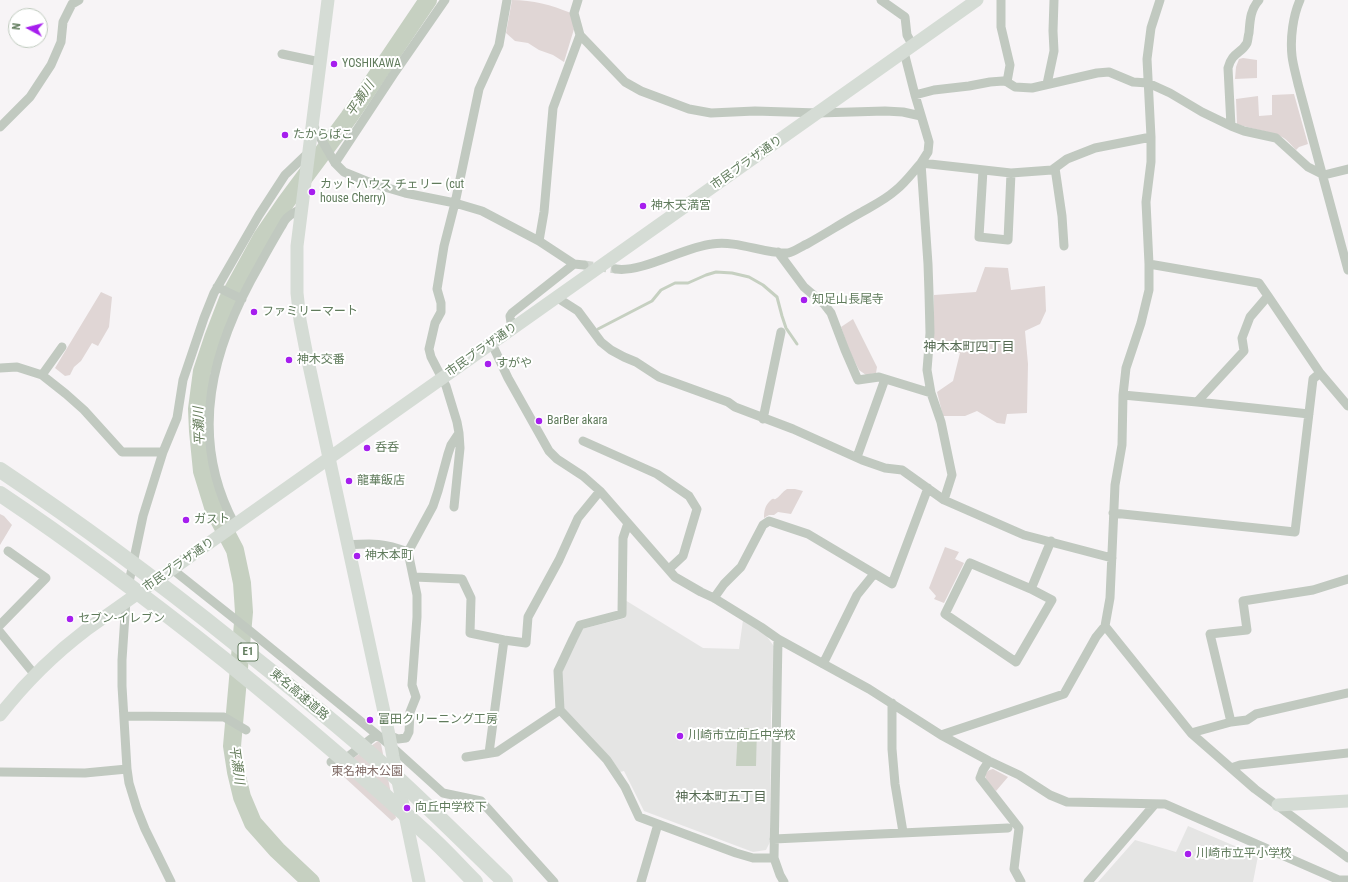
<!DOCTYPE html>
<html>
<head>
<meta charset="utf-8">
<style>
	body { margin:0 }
	#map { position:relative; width:1348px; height:882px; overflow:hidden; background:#f7f4f6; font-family:"Roboto Condensed",sans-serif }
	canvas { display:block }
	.north { position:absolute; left:8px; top:8px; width:40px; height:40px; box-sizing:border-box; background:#fff; border:1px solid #bfcabe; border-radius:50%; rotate:277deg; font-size:11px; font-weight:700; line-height:16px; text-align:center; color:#607b5c }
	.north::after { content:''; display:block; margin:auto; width:14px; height:18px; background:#a61eee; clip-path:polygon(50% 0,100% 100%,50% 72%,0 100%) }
</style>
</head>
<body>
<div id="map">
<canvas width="1348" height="882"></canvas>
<div class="north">N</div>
</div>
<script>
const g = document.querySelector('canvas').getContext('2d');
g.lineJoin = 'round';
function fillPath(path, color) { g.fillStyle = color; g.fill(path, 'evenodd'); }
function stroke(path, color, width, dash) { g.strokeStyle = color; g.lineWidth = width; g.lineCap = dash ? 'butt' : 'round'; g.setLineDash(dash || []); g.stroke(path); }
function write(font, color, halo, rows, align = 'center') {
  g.font = font + ' "Roboto Condensed","Noto Sans JP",sans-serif'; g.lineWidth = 4; g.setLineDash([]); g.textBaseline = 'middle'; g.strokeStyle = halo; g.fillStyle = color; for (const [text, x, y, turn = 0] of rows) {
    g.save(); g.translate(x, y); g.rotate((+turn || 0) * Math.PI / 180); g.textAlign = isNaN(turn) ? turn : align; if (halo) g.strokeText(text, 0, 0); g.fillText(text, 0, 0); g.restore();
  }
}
fillPath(new Path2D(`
	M625,600L703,648L739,649L743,620L765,634L776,649L771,714L770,842L766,850L753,852L644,811L624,771L620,772L611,758L562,708V672L582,629L625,618Z
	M1188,826L1258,856L1253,882H1098L1135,840L1176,852Z`), '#e5e5e4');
fillPath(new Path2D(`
	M512,0C533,0 551,5 571,13L574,29L564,62L553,55L539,50L528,43L515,41L506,33Z
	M1243,58L1257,60V78L1235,79L1236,67L1239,59Z
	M1294,94L1308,144L1299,147L1296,150C1292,146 1288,140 1282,137C1269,131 1251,129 1237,124L1236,99L1258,96L1259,116L1272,115V95Z
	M985,267L1008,268L1011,290L1045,286L1046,311L1040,324L1025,331L1028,364L1027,413L1007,414L1005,424L997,423L977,411L965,416H943L937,392L953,381L960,353L934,347V295L976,292Z
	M101,292L112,297L109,327L98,346L92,343L81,361L74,367L70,375L65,376L55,368Z
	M853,319L877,367L876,373L866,375L859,370L849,350L841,327Z
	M787,489H795L803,491L791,514L778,512L774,515H769L764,518C764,511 765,505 771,500C775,497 773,501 777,498C781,495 782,492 787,489Z
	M0,514L4,516L12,525L0,545Z
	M945,547L959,552L955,559L964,563L944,603L934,599L936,596L929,588Z
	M378,741L381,744L396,818L392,821L331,765L342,766Z
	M993,769L1008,777L996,791C990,784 977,773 993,769Z`), '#e0d6d5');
fillPath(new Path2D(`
	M738,728H757L756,766H736Z`), '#c6d0c1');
stroke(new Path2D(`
	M598,329L652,301L661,290L675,283H688L706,275L716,272L732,273L749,277L763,285L777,297L782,316L786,328L797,344`), '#c6d0c1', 3);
stroke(new Path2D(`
	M311,882L277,850L253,823L242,797L236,772L232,746L244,612L242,583L235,550L214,510L202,471L198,431L197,409L202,371L213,338L228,299L262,237L286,202L349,117L428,0`), '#c6d0c1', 18);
stroke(new Path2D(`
	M584,265L616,269`), '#d1d6d0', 9, [9, 4.5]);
stroke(new Path2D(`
	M881,0L905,17L907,35L913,46
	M1001,0V27L1010,65L1007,82
	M1160,0L1151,28L1147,59L1151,137V162L1146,202L1149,264V290L1141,323L1126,368L1123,395L1122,445L1115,485L1110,598L1105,626L1191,733L1255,789L1348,858
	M1300,0C1293,16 1290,38 1292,56C1293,65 1296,75 1298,84L1348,270
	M580,35L625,82L641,91L689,109L711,113L755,111L818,113L885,111L903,112L921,116
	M904,52L915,95L929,142L928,152L921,163L928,264L929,293L930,333L927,370L931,393L941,422L952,475L944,500
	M282,54L320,62
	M1047,84L1054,51L1053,31L1054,0
	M915,95L934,90L969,86L990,82L1003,81L1007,82L1015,87L1032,88L1097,73L1109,72L1133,82L1148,83L1170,93L1202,112L1231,126L1244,131L1276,138L1308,167L1324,175L1348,169
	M313,125L335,163L344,172L371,183L405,193L455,203L482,211L539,241L574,264L584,265
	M1231,126L1228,68C1232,52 1241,54 1247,43C1248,40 1248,36 1249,33C1250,21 1250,10 1259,0
	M0,127L30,97L51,65L61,42L63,22L72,4L79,0
	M335,163L393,75L445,0
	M1055,168L1062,216L1064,246
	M983,170L979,237L1008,240L1011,173
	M539,241L544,212L553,108L580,35L574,13L578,0
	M778,252L804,287L824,304L831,313L845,350L858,380L879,377L931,393
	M1149,264L1259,283L1268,296
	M616,269C642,273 684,247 712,244C738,240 763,254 788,253C794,252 802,246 807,244C825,234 842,223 860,213C872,206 885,200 896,190C905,183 913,172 921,163L1011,173L1052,170L1067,159L1095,148L1151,137
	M217,287L242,299
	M556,297L578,311L601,342L611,350L624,357L636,362L659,377L728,402L735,407L793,429L862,460L885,468L902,470L944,500L1024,535L1112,558
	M512,329L510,316L512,313L574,264
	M492,344L508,378L549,451L557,459L583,476L600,491L675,577L701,592L714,598L761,627L778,639L869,689L941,735L989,761L1019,775L1050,795L1067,802L1165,804L1339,880H1348
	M0,368L17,367L42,375L66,394L84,410L122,452H163
	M42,375L62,347
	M1123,395L1197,402L1309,414
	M1197,402L1244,351L1242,338L1250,317L1268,296L1320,373
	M763,419L781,332
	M583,441L657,474L689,496L697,509L683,556L669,569
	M857,457L885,379
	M454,507L460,448L459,433
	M1113,513L1295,532L1313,379L1320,373L1348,406
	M628,523L623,538L622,614L580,625L573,639L558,671L560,710L607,760L625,787L639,817L736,853L753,858H774
	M235,525C187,436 212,347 260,264C267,251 274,239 281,227C283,224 285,219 288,217C291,214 297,211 301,209
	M348,545C373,543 384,543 408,552L417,595V617L412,685L416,697L410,712L409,732L406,738L398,739L389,735
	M408,552L433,506L438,491L448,454L451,445L459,433L457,422L446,386L431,357L429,349L435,323L441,312V303L437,289L444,246L455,203L479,89L499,45L507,0
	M970,563L1031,589L1052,600L1016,662L945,614Z
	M172,569L250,631L391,746L443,793L481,801L554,882
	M414,577L462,579L471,598L470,633L504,640L526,643L528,617L559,560L578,518L600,491
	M128,587L143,516L163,452L177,418L183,380L204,318L214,293L259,215L285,175L308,153
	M1031,589L1051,541
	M714,598L724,584L741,567L763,525L769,521L808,534L892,584L928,488
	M126,600L122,660V686L127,769L129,783L137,809L145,829L171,882
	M0,625L46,578L8,551
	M0,632L35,675
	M778,639L774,858L780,875L784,882
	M823,664L857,595L874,574
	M892,703V749L895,784L903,832
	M124,716L224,717L246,730
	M1231,722L1210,634L1247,630L1243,601L1313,590L1348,579
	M1191,733L1231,722L1247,720L1256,714L1348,693
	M941,735L1064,694L1096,637L1105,626
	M489,753L504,640
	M466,757L497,752L560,710
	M989,761L983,770L980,778L1019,828L1014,869L1021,882
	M331,762H341L376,735
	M1231,768L1240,765L1348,753
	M0,772L85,773L127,769
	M774,839L1008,828
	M641,882L658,824
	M1088,882L1155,804`), '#c1c9c0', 9);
stroke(new Path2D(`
	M328,0L297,246V293L300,320L307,356L389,735L393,757L419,882
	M0,715C25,683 53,655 86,630L977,0
	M1278,805L1348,801`), '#d5dcd5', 13);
stroke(new Path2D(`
	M0,470C81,524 159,582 235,643C286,683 336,723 384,766C426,804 465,843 505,882
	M0,494C78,546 153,603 226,661C295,717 362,774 427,834C444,849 459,866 475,882`), '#d5dcd5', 16);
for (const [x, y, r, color] of [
	[334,64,4,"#a61eee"],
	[285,135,4,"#a61eee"],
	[312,192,4,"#a61eee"],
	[643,206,4,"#a61eee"],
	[804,300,4,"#a61eee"],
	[254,312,4,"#a61eee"],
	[289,360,4,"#a61eee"],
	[488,364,4,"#a61eee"],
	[539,421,4,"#a61eee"],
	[367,448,4,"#a61eee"],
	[349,481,4,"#a61eee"],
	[186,520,4,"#a61eee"],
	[357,556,4,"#a61eee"],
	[70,619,4,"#a61eee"],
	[370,720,4,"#a61eee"],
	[680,736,4,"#a61eee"],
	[407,808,4,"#a61eee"],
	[1188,854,4,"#a61eee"]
]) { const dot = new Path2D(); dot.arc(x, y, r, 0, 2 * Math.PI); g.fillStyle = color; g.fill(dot); stroke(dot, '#fff', 1.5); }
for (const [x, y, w] of [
	[248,652,20]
]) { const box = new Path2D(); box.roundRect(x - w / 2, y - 9, w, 18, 3); g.fillStyle = '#fff'; g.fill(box); stroke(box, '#607b5c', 1); }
write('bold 11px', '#607b5c', null, [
	["E1",248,652]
]);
write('12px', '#607b5c', '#fff', [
	["YOSHIKAWA",342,64],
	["たからばこ",293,135],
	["カットハウス チェリー (cut",320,185],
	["house Cherry)",320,199],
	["神木天満宮",651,206],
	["知足山長尾寺",812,300],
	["ファミリーマート",262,312],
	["神木交番",297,360],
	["すがや",496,364],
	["BarBer akara",547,421],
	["呑呑",375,448],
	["龍華飯店",357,481],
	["ガスト",194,520],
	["神木本町",365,556],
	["セブン-イレブン",78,619],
	["富田クリーニング工房",378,720],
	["川崎市立向丘中学校",688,736],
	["向丘中学校下",415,808],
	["川崎市立平小学校",1196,854]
], 'left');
write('12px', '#607b5c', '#fff', [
	["市民プラザ通り",747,163,-35],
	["市民プラザ通り",482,350,-35],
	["市民プラザ通り",179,565,-35],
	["東名高速道路",299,695,40]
]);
write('12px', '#7e6964', '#fff', [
	["東名神木公園",367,772]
]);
write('italic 13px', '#657c5b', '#fff', [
	["平瀬川",361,99,-56],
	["平瀬川",200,426,-92],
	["平瀬川",236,765,82]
]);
write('13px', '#566b53', '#fff', [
	["神木本町四丁目",969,348],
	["神木本町五丁目",721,798]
]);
</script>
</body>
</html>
